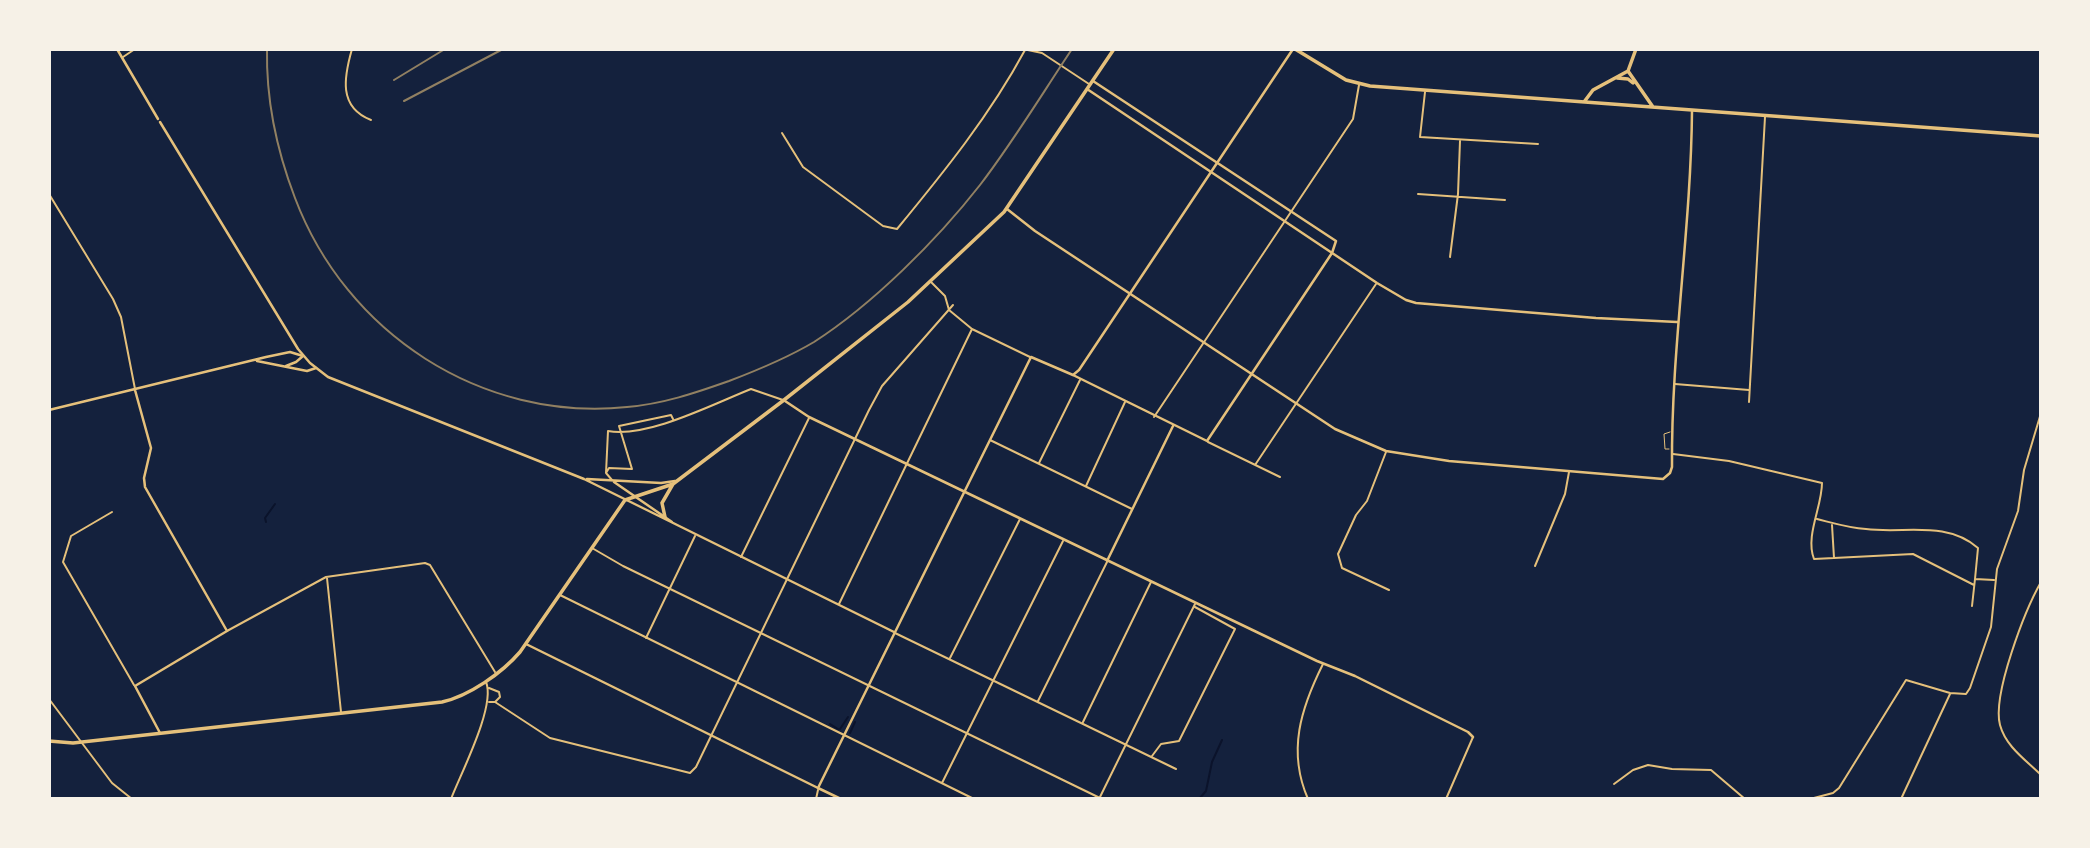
<!DOCTYPE html>
<html>
<head>
<meta charset="utf-8">
<style>
	body { margin:0 }
	#map { position:relative; width:2090px; height:848px; overflow:hidden; background:#14213d; font-family:Inter,sans-serif }
	canvas { display:block }
	.frame { position:absolute; inset:0; border:51px solid #f6f1e7; pointer-events:none }
</style>
</head>
<body>
<div id="map">
<canvas width="2090" height="848"></canvas>
<div class="frame"></div>
</div>
<script>
const g = document.querySelector('canvas').getContext('2d');
g.lineJoin = 'round';
function stroke(path, color, width, dash) { g.strokeStyle = color; g.lineWidth = width; g.lineCap = dash ? 'butt' : 'round'; g.setLineDash(dash || []); g.stroke(path); }
stroke(new Path2D(`
	M266,522L265,518L275,504
	M830,724L838,729
	M840,729L848,717
	M850,733L855,722
	M1199,799L1206,791L1212,762L1222,740`), '#0b132b', 2);
stroke(new Path2D(`
	M1669,449H1665L1664,434L1670,432`), '#e5c07b', 1);
stroke(new Path2D(`
	M352,49C344,77 338,107 371,120
	M1023,49L1042,53L1089,84
	M123,57L135,49
	M1425,92L1420,137L1538,144
	M782,133L803,167L883,226L897,229C944,172 990,115 1025,50
	M49,194L113,299L121,317L135,389
	M1418,194L1505,200
	M1450,257L1458,194L1460,141
	M930,281L945,296L949,310L972,329L1030,357
	M1675,384L1749,390
	M1749,402L1765,117
	M1154,417L1353,119L1359,85
	M990,440L1132,509
	M1208,442L1280,477
	M1386,452L1367,501L1356,515L1338,554L1342,568L1389,590
	M1673,454L1729,461L1822,483C1822,507 1805,536 1814,559L1913,554L1974,585
	M1039,463L1080,380
	M1255,465L1376,284
	M606,473L608,431C648,438 713,404 751,389L783,400
	M612,480L606,473L609,468L632,469L619,426L671,415L673,419
	M1086,486L1125,402
	M112,512L71,536L63,562L134,685
	M1817,519C1833,523 1849,528 1866,529C1904,534 1946,520 1978,548L1975,579
	M1832,525L1834,558
	M592,548L623,566L1102,799
	M741,557L809,418
	M1535,566L1565,494L1569,472
	M327,578L341,712
	M2041,582C2025,610 1992,695 2000,725C2006,747 2026,760 2041,775
	M560,595L974,799
	M839,604L972,329
	M1972,606L1975,579L1994,580
	M227,631L326,577L425,563L430,565L495,672
	M895,633L1176,769
	M646,638L695,536
	M950,658L1020,519
	M49,699L112,783L132,799
	M1038,701L1107,562
	M489,702H495L500,697L499,692L489,688
	M495,702L550,738L690,773L696,767L869,410L882,386L953,305
	M1083,722L1151,582
	M1152,756L1161,744L1179,741L1235,629L1195,607
	M942,783L1063,541
	M1614,784L1633,770L1648,765L1672,769L1711,770L1745,799
	M451,799C461,773 496,706 486,682
	M816,799L818,790
	M1099,799L1195,604
	M1308,799C1287,751 1301,708 1323,664
	M1446,799L1473,737
	M1810,799L1833,793L1839,788L1906,680L1950,693L1966,694L1970,688L1991,627L1997,569L2018,511L2024,470L2041,413
	M1901,799L1950,694`), '#e5c07b', 2);
stroke(new Path2D(`
	M1087,89L1377,283L1406,300L1416,303L1596,318L1677,322
	M1007,209L1035,231L1335,429L1386,451L1449,461L1663,479L1670,473L1672,467C1671,348 1691,230 1692,111
	M257,361L307,371L316,368
	M286,366L296,362L303,356
	M1073,375L1207,441L1332,253L1336,241L1093,81
	M135,390L151,448L144,478L145,487L227,631L135,686L160,733
	M785,401L809,417L1317,661L1355,676L1468,732L1473,737
	M49,410L266,357L290,352L303,356
	M1107,561L1173,426
	M526,644L818,788`), '#e5c07b', 2.5);
stroke(new Path2D(`
	M117,49L158,119
	M160,122L298,349L310,363L328,377L584,479L894,632
	M587,479L661,483L675,481
	M614,482L672,522
	M841,799L818,788L1031,357L1073,375L1079,370L1293,49`), '#e5c07b', 2.5);
stroke(new Path2D(`
	M1295,49L1346,80L1370,86L2041,136
	M1628,71L1653,107
	M1628,71L1636,49
	M1617,78L1628,79L1633,83
	M1584,102L1593,90L1628,71
	M665,517L662,503L673,484
	M49,741L73,743L442,702C469,696 502,673 520,652L625,500L673,484L784,400L908,302L1004,212L1114,49`), '#e5c07b', 3.5);
stroke(new Path2D(`
	M267,49C266,100 277,151 295,198C346,333 481,422 627,407C663,404 695,393 729,381C758,370 787,358 814,342C873,304 937,240 980,185C1013,142 1042,94 1072,49
	M394,80L445,49
	M404,101L503,49`), '#918062', 2);
</script>
</body>
</html>
